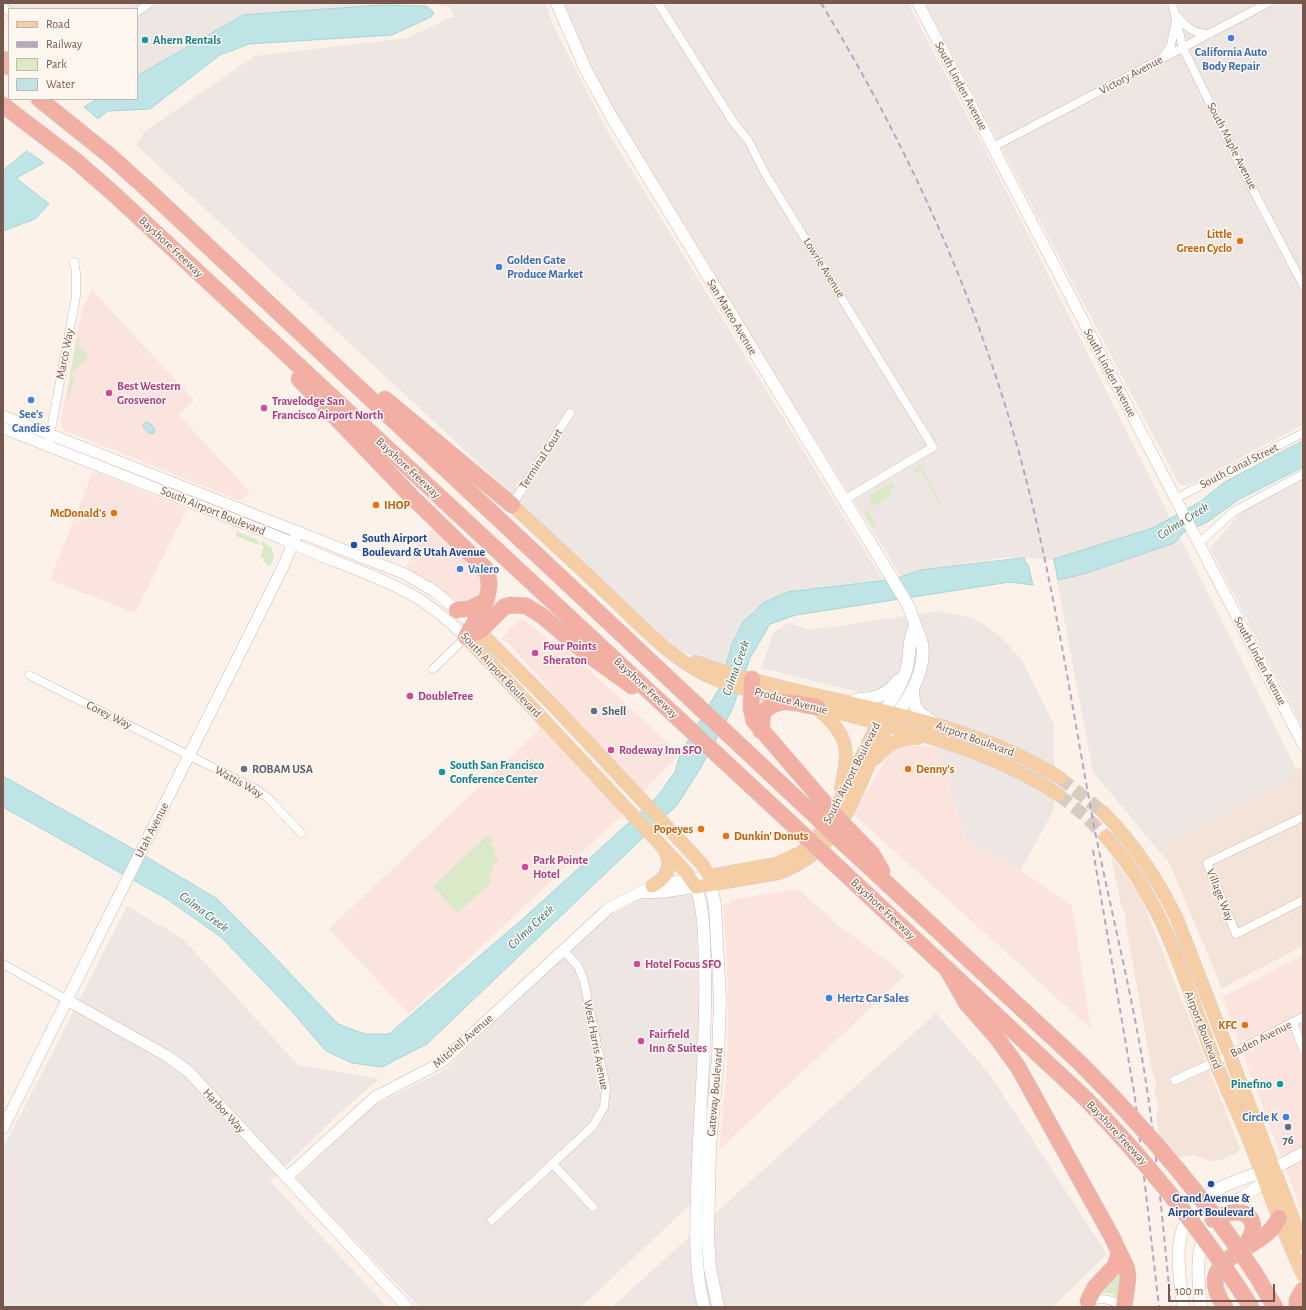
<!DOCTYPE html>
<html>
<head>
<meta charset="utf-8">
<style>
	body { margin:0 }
	#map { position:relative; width:1306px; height:1310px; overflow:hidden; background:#fcf2e9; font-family:"Alegreya Sans",sans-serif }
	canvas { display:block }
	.frame { position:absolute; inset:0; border:4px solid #75574e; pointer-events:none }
	.legend { position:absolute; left:8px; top:8px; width:130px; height:92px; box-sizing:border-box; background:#fef7f0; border:1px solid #c7b7af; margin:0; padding:5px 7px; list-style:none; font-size:12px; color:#75574e }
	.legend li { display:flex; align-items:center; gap:8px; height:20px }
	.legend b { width:20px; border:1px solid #c7b7af }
	.scale { position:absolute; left:1168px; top:1284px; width:107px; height:18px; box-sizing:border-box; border:2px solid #75574e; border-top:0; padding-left:5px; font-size:12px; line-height:14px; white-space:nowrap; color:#75574e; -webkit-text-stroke:3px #fef7f0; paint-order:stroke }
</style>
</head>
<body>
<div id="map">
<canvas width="1306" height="1310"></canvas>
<div class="frame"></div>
<ul class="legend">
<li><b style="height:5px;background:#f6cea6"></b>Road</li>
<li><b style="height:5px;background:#b4a7c6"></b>Railway</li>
<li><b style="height:11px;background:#dae9c8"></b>Park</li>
<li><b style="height:11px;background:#bee4e5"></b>Water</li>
</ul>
<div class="scale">100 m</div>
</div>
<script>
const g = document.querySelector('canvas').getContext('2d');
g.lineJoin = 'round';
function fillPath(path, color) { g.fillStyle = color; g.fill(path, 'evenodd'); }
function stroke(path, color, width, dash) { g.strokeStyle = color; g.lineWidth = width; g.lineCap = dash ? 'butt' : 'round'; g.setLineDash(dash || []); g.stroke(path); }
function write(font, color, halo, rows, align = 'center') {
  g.font = font + ' "Alegreya Sans",sans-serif'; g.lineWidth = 3; g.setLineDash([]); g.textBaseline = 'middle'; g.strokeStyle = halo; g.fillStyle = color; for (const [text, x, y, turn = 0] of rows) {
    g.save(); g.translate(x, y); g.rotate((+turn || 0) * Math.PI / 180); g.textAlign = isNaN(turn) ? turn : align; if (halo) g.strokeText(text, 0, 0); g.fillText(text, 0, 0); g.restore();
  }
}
fillPath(new Path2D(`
	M1303,766V946L1222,988L1168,860L1157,849L1291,779L1296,769Z
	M1111,855L1141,897L1240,1148L1237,1153L1220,1160L1210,1161L1194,1155L1162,1159L1156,1115L1159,1107L1155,1094L1156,1082L1152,1071L1125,920L1126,915L1121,905Z`), '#f3e3d8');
fillPath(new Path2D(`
	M92,290L194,400L179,415L250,492L241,501L63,430L61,420L82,309Z
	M93,471L187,509L135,613L50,580Z
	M435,526L477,567L482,581L480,594L477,598L461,605L428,581L406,568L418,544Z
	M522,619L540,632L550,642L555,638L680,754L643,792L589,734L511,646L502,639L507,632Z
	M541,728L622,813L620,817L409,1014L329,929Z
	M905,745L936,747L967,841L1021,870L1072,906L1091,1029L853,814L890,752Z
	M797,889L825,912L836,924L892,964L905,976L719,1150L727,1068L728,1024L727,961L723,905L730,904V900Z
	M1303,955V1215L1222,997Z`), '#fbe3de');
fillPath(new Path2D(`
	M3,3H419L243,15L137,76V9H9V18L3,11Z
	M426,3H546L552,23L608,132L882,579L788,592L763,603L752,611L737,632L725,669L679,650L638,615L499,482L136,145L145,131L255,56L407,38L454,16L450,7Z
	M564,3H908L987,153L1296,769L1291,779L1157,849L1093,772L1053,560L1008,557L921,570L902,578L642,162L589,69Z
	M925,3H1303V425L1187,486L1179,484Z
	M1303,480V728L1210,548L1241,512Z
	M939,611L972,618L985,625L1000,636L1022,660L1054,725V809L1021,870L967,841L923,708L761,668L773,633L789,623L810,630Z
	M664,863L696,901L699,1012L690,1205L581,1307H419L296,1179L374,1105L445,1070L601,920L633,903Z
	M127,906L183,939L298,1065L379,1079L341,1112L270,1181L387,1307H3V1149Z
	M936,1013L990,1075L1107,1254L1053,1307H612Z`), '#ede6e2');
fillPath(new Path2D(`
	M77,337L80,340L77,344L89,357L71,373L75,379L66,403Z
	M920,465L939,499L937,500L921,471L916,473L913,470Z
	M892,482L894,487L890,491L891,494L872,507L869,496Z
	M870,510C869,513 875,523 877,526L873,528L864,513Z
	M237,531L259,541L258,545L236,536Z
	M262,541L272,548L274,558L270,566L263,562L264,559L260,557L264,546L260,544Z
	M488,835L493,841L491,843L496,849L492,853L500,861L492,866L493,871L488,877L491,882L458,913L433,886Z
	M1122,1273L1118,1297L1108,1293L1097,1294L1107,1283Z`), '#dae9c8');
const water = new Path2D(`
	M383,5L427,6L434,13L431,17L392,35L249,44L220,55L150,109L108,111L98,119L84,107L97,99H137V76L243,15Z
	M27,151L44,163L16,178L49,204L35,219L3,231V174L6,168Z
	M146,422L151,424L155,430L154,433C149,435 145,430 143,426Z
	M1303,441V467L1238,500L1206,523L1184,532L1174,543L1087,573L1058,580L1054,559L1153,528L1201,501L1223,483Z
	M1024,558L1026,564H1028L1033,585L1010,582L796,615L770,624L750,658L732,710L700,769L677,805L427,1044L382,1067L352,1063L326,1051L288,1007L221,937L167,899L3,807V776L128,846L216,898L264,946L338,1024L365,1034H389L526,916L657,797L675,772L680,754L720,687L732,644L743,622L763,603L788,592L894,579L921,570Z`);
fillPath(water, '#bee4e5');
stroke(water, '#a5d5d6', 1);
stroke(new Path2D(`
	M1060,778L1103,812
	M1059,795L1084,815L1106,837`), '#dacbc2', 13, [13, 6]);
const minor = new Path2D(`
	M658,3L734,123L748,140L766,175L933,447L844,500
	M1172,3L1183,48L1239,163L1303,285
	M3,6L9,12
	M137,12L150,3
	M1177,16C1186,27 1194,34 1209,34
	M1164,56L1171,45L1176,20
	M993,147L1268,3
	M48,446L76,296V273L74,262
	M1175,499L1303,433
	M512,505L570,413
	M1199,543L1233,512L1303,474
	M433,669L466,637
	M29,675L254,788L268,798L301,833
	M1303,817L1207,863L1236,934L1303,900
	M3,964L67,1000
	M1293,1022L1303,1049
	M1175,1080L1215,1062L1303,1017
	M552,1163L593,1207
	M492,1220L593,1126L604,1107L606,1088L584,981L578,966L563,950
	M1089,1301C1102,1298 1111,1298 1122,1307`);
const tertiary = new Path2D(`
	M918,3L1303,744
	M3,416L405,574L434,591L473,624
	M3,428L281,538C323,559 369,571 410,594C431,605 449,621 466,637
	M642,893L664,892L696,887
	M67,1000L167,1056L189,1072L407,1307
	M3,1128L283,567L298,531
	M286,1178L375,1097L442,1062L609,908L652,886L709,876`);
const secondary = new Path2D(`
	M557,3L585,68L611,116L908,605C912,615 915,625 919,634C932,665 908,699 892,722
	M913,690C914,710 916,711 933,722
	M851,702C858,698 864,699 872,698C883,696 892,688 898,680
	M884,712C893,698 903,683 907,667C910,654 908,639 915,627
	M709,876L715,905L720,999L718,1058L710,1147L708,1238L710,1268L718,1307
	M696,887C705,913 704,941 705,968C707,1042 699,1116 697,1189C696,1229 694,1268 704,1307
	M1183,1307C1181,1287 1177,1266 1179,1246C1186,1191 1229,1184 1273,1168C1283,1164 1293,1158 1303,1153
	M1201,1307C1197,1268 1192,1232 1229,1206C1241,1198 1253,1191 1264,1182L1269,1174`);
const primary = new Path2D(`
	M512,505C546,536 580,568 614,600C642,627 672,659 708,676C736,689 770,695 800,703C888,726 982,744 1059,795
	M473,625L552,704L701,863L709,876L776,864L800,853L811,845L829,822L884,712
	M466,637L685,871L696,887L779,873C850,846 854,784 888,727
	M696,662C816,705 950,709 1060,778
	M819,710C850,737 849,750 841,788
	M876,758C887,744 899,738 917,738
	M1103,812C1134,844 1158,879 1177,919L1303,1244
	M1106,837C1163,900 1182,973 1211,1051C1222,1080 1236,1108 1248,1137C1266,1183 1282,1231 1303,1275
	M652,886C667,878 672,867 665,851`);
const motorway = new Path2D(`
	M3,59L9,67
	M39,99L109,155L148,190L810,811
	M3,105L75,160L115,195L795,827
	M299,379L412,497L485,568C498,593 477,615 466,637
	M385,399L512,505
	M457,610L469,609L486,601
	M466,637L480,631L504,607L511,605L526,606L541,615L586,653L632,686
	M752,679L751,708L754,721L821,799
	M761,731L763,713C777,695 797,704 817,707
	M846,827L872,854L882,871
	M837,837L1080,1063
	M823,853L1086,1099
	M947,969L967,1004L997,1038L1018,1067L1112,1237L1127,1269L1128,1278L1124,1307
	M1213,1220C1243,1200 1268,1221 1242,1249
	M1256,1275L1275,1307
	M1238,1287L1251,1307
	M1088,1301L1095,1287L1115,1266L1119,1253
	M1225,1307C1188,1255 1264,1253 1279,1218
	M1297,1307V1300L1303,1290`);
stroke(minor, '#cfbbb2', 9);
stroke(tertiary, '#cfbbb2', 12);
stroke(secondary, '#d2bbb0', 13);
stroke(primary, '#d8d0cd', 14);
stroke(motorway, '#d8d0cd', 17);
stroke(minor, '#fff', 8);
stroke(tertiary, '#fff', 11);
stroke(secondary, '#fff', 12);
stroke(primary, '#f6cea6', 13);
stroke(motorway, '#f2afa4', 16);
stroke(new Path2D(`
	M821,3C911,151 983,311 1026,479C1055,592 1072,707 1093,821C1111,913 1135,1004 1148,1096C1158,1166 1164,1237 1171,1307
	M1093,850L1135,1098L1159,1307`), '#b4a7c6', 2, [6, 4]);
const motorwayBridge = new Path2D(`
	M821,799L846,827
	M810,811L837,837
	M795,827L823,853
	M1080,1063C1146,1129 1205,1197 1256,1275
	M1086,1099C1143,1158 1193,1219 1238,1287`);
stroke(motorwayBridge, '#d8d0cd', 17, []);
stroke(motorwayBridge, '#f2afa4', 16);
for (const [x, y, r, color] of [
	[1231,38,4,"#3f7fe0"],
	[145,40,4,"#0f9aa8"],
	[1240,241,4,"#e8710a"],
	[499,267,4,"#3f7fe0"],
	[109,393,4,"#d1479c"],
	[31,400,4,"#3f7fe0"],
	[264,408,4,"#d1479c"],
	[376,505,4,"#e8710a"],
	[114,513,4,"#e8710a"],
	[354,545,4,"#1a4fb4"],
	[460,569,4,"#3f7fe0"],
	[535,653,4,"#d1479c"],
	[410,696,4,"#d1479c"],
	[594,711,4,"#5c6f8a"],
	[611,750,4,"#d1479c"],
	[244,769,4,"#6b7280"],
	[908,769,4,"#e8710a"],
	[442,772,4,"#0f9aa8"],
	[701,829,4,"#e8710a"],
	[726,836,4,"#e8710a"],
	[525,867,4,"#d1479c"],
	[637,964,4,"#d1479c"],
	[829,998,4,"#3f7fe0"],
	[1245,1025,4,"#e8710a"],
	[641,1041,4,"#d1479c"],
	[1280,1084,4,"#0f9aa8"],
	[1286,1117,4,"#3f7fe0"],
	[1288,1127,4,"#5c6f8a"],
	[1211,1184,4,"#1a4fb4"]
]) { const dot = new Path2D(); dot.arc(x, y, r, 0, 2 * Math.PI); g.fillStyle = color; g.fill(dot); stroke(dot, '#fef7f0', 1.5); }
write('bold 12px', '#0d838f', '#fef7f0', [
	["Ahern Rentals",153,40],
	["South San Francisco",450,765],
	["Conference Center",450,779],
	["Pinefino",1272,1084,"right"]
], 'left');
write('bold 12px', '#366cbe', '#fef7f0', [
	["California Auto",1231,52,"center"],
	["Body Repair",1231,66,"center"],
	["Golden Gate",507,260],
	["Produce Market",507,274],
	["See's",31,414,"center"],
	["Candies",31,428,"center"],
	["Valero",468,569],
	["Hertz Car Sales",837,998],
	["Circle K",1278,1117,"right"]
], 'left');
write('12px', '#75574e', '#fef7f0', [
	["Victory Avenue",1131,75,-28],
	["South Linden Avenue",961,86,62],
	["South Maple Avenue",1232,146,63],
	["Bayshore Freeway",171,247,43],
	["Lowrie Avenue",824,268,58],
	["San Mateo Avenue",732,317,59],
	["Marco Way",65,354,-79],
	["South Linden Avenue",1110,373,62],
	["Terminal Court",541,459,-57],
	["South Canal Street",1239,466,-27],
	["Bayshore Freeway",408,468,43],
	["South Airport Boulevard",213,511,22],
	["South Linden Avenue",1260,661,62],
	["South Airport Boulevard",501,675,47],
	["Bayshore Freeway",646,688,43],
	["Produce Avenue",791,701,15],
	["Corey Way",109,715,26],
	["Airport Boulevard",975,739,20],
	["South Airport Boulevard",852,773,-63],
	["Wattis Way",239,782,29],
	["Utah Avenue",152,830,-63],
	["Village Way",1220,895,68],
	["Bayshore Freeway",883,909,43],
	["Airport Boulevard",1203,1030,69],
	["Baden Avenue",1261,1039,-27],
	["Mitchell Avenue",463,1041,-41],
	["West Harris Avenue",596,1045,79],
	["Gateway Boulevard",715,1092,-85],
	["Harbor Way",224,1111,47],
	["Bayshore Freeway",1117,1133,47]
]);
write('bold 12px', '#c56008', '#fef7f0', [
	["Little",1232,234],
	["Green Cyclo",1232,248],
	["IHOP",384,505,"left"],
	["McDonald's",106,513],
	["Denny's",916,769,"left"],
	["Popeyes",693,829],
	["Dunkin' Donuts",734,836,"left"],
	["KFC",1237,1025]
], 'right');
write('bold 12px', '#b23c85', '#fef7f0', [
	["Best Western",117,386],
	["Grosvenor",117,400],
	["Travelodge San",272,401],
	["Francisco Airport North",272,415],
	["Four Points",543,646],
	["Sheraton",543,660],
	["DoubleTree",418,696],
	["Rodeway Inn SFO",619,750],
	["Park Pointe",533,860],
	["Hotel",533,874],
	["Hotel Focus SFO",645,964],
	["Fairfield",649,1034],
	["Inn & Suites",649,1048]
], 'left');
write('bold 12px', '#164399', '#fef7f0', [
	["South Airport",362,538],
	["Boulevard & Utah Avenue",362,552],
	["Grand Avenue &",1211,1198,"center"],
	["Airport Boulevard",1211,1212,"center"]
], 'left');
write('bold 12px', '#4e5e75', '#fef7f0', [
	["Shell",602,711],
	["76",1288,1140,"center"]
], 'left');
write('bold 12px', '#5b616d', '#fef7f0', [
	["ROBAM USA",252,769]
], 'left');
write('italic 13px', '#427779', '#fef7f0', [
	["Colma Creek",1183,521,-32],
	["Colma Creek",736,668,-70],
	["Colma Creek",204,912,37],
	["Colma Creek",531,927,-43]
]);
</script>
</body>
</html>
